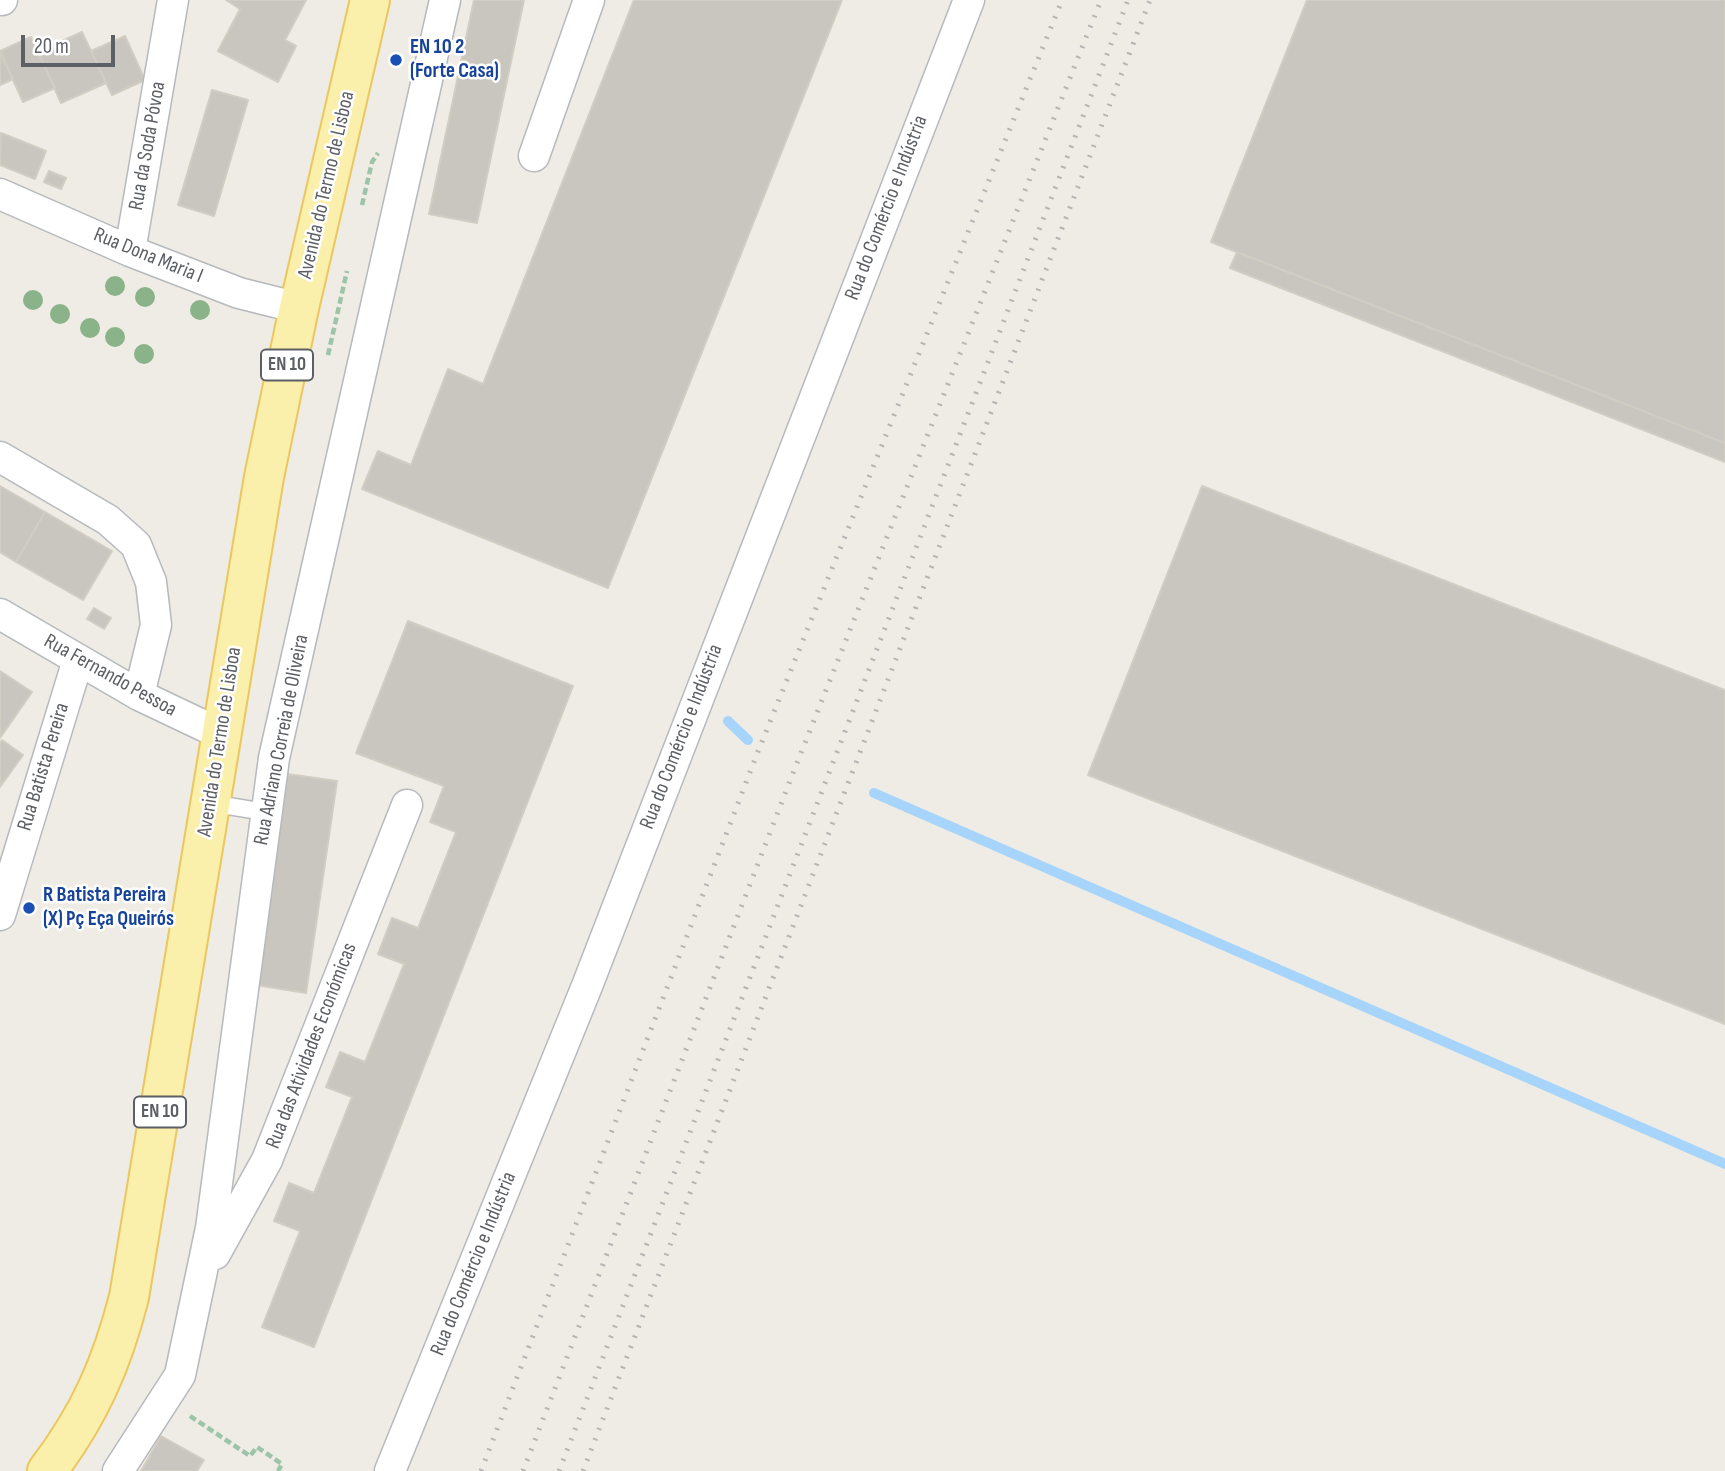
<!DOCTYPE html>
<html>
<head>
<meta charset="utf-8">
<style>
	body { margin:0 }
	#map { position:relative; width:1725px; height:1471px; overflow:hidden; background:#eeece4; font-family:"Sofia Sans Condensed",sans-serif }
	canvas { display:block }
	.scale { position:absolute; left:21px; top:35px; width:94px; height:32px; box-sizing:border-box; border:4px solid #5c5f63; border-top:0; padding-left:9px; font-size:21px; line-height:24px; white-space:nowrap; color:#5c5f63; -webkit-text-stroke:5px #fff; paint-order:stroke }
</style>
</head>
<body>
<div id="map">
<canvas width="1725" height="1471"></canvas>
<div class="scale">20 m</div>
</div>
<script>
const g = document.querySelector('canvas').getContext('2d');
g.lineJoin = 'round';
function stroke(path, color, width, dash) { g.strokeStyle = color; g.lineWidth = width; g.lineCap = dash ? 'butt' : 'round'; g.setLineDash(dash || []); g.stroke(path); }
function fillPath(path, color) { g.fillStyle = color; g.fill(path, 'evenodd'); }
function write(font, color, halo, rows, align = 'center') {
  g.font = font + ' "Sofia Sans Condensed",sans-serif'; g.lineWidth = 5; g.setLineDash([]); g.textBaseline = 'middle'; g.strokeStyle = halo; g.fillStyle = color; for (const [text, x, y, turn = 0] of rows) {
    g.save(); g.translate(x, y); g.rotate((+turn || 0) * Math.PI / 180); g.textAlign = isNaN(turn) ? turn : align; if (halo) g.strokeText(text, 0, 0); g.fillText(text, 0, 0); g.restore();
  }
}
stroke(new Path2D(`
	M728,721L748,740
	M874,793L1725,1164`), '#a6d4fb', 10);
const building = new Path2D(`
	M226,0H306L285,40L296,46L278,82L218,51L240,9Z
	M474,0H524L477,223L429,214Z
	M634,0H842L608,588L362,489L378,451L411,465L448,369L483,384Z
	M1307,0H1725V443L1211,242Z
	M82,32L106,83L61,103L38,52Z
	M125,36L145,80L112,95L91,51Z
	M31,37L55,88L23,102L0,51Z
	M0,51L13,79L0,85Z
	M212,90L248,100L214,216L178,205Z
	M1,133L46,151L35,179L0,165Z
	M49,171L66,178L61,189L44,182Z
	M1237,252L1725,443V462L1230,268Z
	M0,486L45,512L16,562L0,552Z
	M1202,486L1725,690V1024L1088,775Z
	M45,512L112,551L83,600L16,562Z
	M94,608L111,618L104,629L87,619Z
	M408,621L573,686L314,1347L262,1327L300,1231L274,1221L289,1183L314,1193L352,1097L326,1087L340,1052L365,1062L404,964L378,954L392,918L418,928L456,832L430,822L444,786L356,753Z
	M0,671L32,692L0,738Z
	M2,740L23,755L0,787V743Z
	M287,774L337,781L306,993L256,985Z
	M161,1436L204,1460L197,1471H141Z`);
fillPath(building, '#c9c6c0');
stroke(building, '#d2cdc2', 2);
const lane = new Path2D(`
	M210,803L265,812`);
const street = new Path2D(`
	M0,0H2
	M534,156L589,0
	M0,194L130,251L239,293L299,308
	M130,251L173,0
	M0,457L108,520L136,545L151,582L156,625L139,695
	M0,614L139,695L221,734
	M0,915L78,660
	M215,1254L267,1160L407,805
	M118,1471L180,1375L211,1228L274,758L445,0
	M390,1471L587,986L969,0`);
const primary = new Path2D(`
	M47,1471C89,1416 112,1364 129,1297L264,477L299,308L370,0`);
stroke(lane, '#b6b9bd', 19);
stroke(street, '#b6b9bd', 33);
stroke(primary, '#ebc75f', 42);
stroke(new Path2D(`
	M362,205L372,162L378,153
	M328,355L347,271
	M190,1416L250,1456L257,1447L282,1464L278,1471`), '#9bc4a8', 4.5, [7, 3.5]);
stroke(lane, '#fff', 16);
stroke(street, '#fff', 30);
stroke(primary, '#fbf0ab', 38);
stroke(new Path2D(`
	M481,1471L757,754L1062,0
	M523,1471L795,768L1101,0
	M559,1471L1128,0
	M583,1471L1150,0`), '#b4b5b5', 5, [2, 9]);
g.fillStyle = '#8ab389';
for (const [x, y] of [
	[115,286],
	[145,297],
	[33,300],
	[200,310],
	[60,314],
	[90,328],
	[115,337],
	[144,354]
]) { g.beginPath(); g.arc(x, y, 10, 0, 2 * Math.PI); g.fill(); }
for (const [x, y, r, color] of [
	[396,60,7,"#1a4fb4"],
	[29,908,7,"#1a4fb4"]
]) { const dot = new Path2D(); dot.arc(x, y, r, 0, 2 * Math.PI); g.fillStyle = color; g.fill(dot); stroke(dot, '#fff', 2.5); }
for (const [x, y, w] of [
	[287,365,52],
	[160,1112,52]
]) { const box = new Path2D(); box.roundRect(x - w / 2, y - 15.5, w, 31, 5); g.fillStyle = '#fff'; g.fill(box); stroke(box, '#5c5f63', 2); }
write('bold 19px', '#5c5f63', null, [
	["EN 10",287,365],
	["EN 10",160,1112]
]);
write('bold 21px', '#164399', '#fff', [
	["EN 10 2",410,48],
	["(Forte Casa)",410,72],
	["R Batista Pereira",43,896],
	["(X) Pç Eça Queirós",43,920]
], 'left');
write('21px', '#5c5f63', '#fff', [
	["Rua da Soda Póvoa",148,146,-80],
	["Avenida do Termo de Lisboa",327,185,-77],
	["Rua do Comércio e Indústria",887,208,-69],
	["Rua Dona Maria I",148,256,22],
	["Rua Fernando Pessoa",110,676,29],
	["Rua do Comércio e Indústria",682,737,-69],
	["Rua Adriano Correia de Oliveira",282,740,-79],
	["Avenida do Termo de Lisboa",220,742,-81],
	["Rua Batista Pereira",44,767,-73],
	["Rua das Atividades Económicas",312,1046,-69],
	["Rua do Comércio e Indústria",474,1264,-68]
]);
</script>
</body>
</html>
